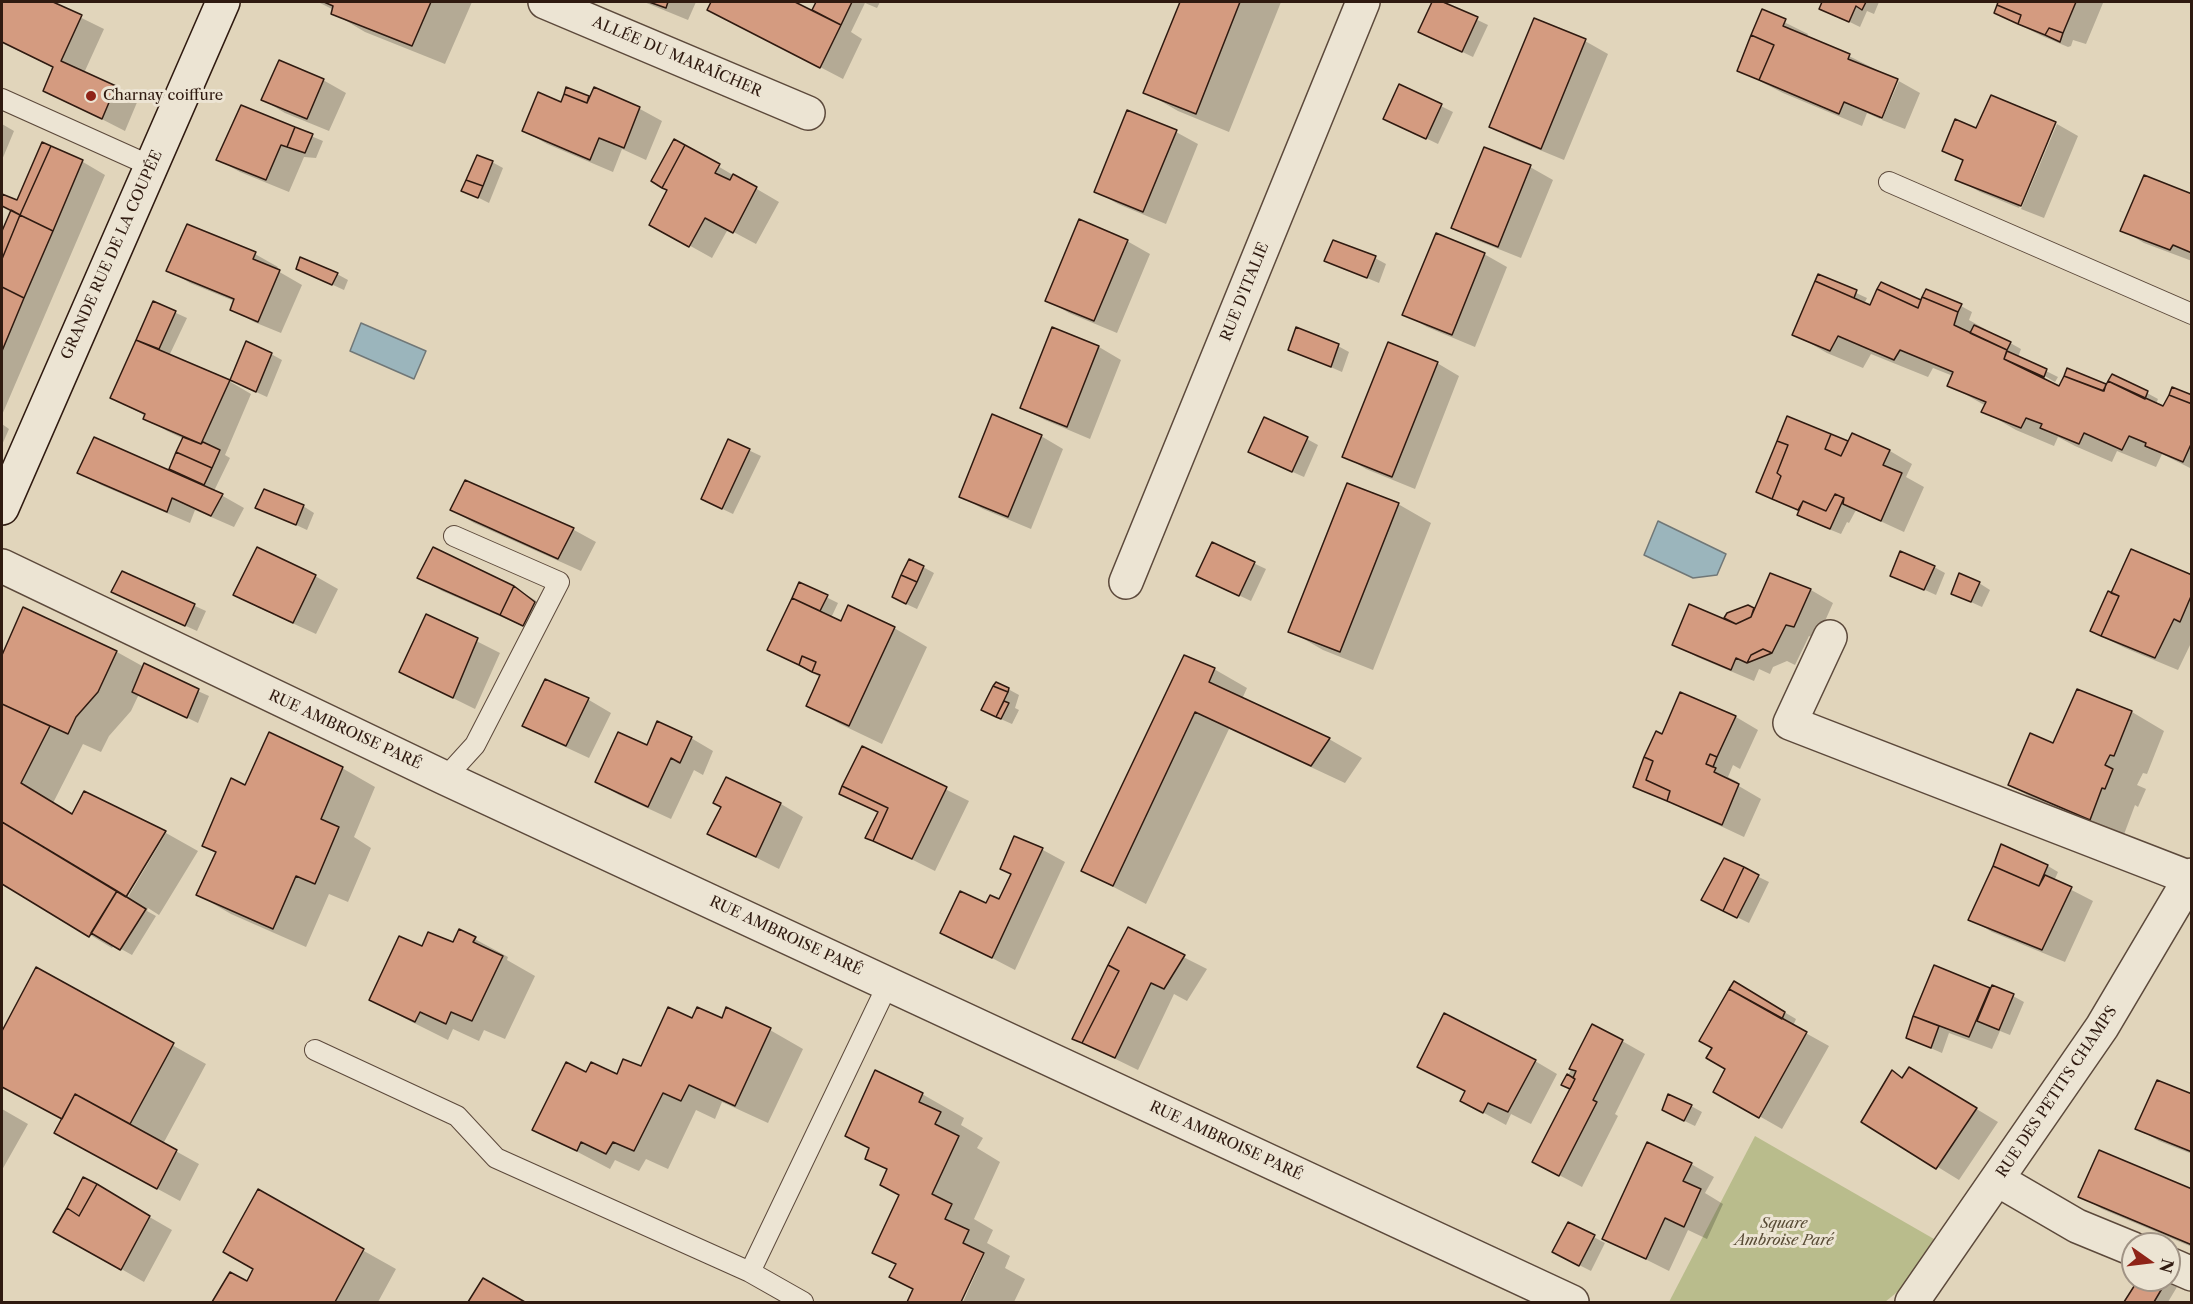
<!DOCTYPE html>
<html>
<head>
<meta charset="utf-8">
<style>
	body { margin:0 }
	#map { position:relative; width:2193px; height:1304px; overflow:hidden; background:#e1d5bb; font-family:"Libre Caslon Text",serif }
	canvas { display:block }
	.frame { position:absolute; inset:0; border:3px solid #2f1a10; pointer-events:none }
	.north { position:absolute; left:2121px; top:1232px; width:60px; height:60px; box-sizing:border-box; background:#ece4d3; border:2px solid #a09385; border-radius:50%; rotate:104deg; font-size:16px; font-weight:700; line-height:24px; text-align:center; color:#2f1a10 }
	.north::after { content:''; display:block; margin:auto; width:21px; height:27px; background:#8f2418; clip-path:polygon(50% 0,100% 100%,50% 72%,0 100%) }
</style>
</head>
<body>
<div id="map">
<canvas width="2193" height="1304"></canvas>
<div class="frame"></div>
<div class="north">N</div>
</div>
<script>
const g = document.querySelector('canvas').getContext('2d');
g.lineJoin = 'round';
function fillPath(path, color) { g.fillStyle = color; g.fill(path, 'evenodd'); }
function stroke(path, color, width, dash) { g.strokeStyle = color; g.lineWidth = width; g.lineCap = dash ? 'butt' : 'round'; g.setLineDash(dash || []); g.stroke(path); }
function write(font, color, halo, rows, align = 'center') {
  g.font = font + ' "Libre Caslon Text",serif'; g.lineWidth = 6; g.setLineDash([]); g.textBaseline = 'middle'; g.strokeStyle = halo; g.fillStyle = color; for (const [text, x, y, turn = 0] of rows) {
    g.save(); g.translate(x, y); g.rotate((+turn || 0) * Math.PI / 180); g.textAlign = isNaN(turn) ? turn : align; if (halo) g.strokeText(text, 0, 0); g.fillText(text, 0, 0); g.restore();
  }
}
fillPath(new Path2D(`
	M1755,1136L1934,1239L1901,1289L1885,1302H1669Z`), '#b9bc8c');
const water = new Path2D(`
	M361,323L426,351L414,379L350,351Z
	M1658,521L1726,554L1717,575L1693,578L1644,555Z`);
fillPath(water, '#9bb5bc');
stroke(water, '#707777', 1.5);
fillPath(new Path2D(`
	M2,2H49L104,29L84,73L138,100L125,131L45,90L54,68L2,43Z
	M318,2H472L445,64L365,32L333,13L334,10Z
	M644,2H696L688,20Z
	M713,2H791L820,16L822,14L814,10L818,2H880L877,8L865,3L851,32L862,39L843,79L709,9Z
	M1181,2H1281L1229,132L1178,111L1145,92Z
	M1433,2H1440L1488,25L1473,57L1420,32Z
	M1824,2H1879L1874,14L1867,11L1860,27L1821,8Z
	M2000,2H2099L2103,3L2086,44L2073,40L2071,46L2068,47L2042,36L1996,13Z
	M1762,11L1808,34L1806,38L1849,56L1897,80L1920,93L1905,129L1882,120L1899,81H1895L1880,119L1867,113L1862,126L1783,93L1738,70Z
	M1535,20L1585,41L1608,54L1564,160L1513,139L1491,126Z
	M323,80L346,93L329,131L285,113L263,100Z
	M1400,86L1453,112L1438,144L1396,124Z
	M567,89L590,99L594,89L640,109L662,121L646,160L622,149L613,172L547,144L524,131L561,104Z
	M1991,97L2056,124H2054L2019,208L1980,192L1957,179L1964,162L1944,150L1977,130Z
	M2,124L14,131L2,160Z
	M2057,124L2078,136L2044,218L2021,209Z
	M294,129L323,141L316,158L304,157L289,192L240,172L218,160Z
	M1176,132L1198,144L1166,224L1118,204L1095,191Z
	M675,141L779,202L756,244L728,229L712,258L651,224L669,190Z
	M43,144L83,162L105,175L2,415V234L12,211L2,205V195L18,202Z
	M1485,149L1530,167L1553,180L1521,258L1476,240L1453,227Z
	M492,162L503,168L489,203L463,190Z
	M2192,196V261L2144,243L2122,230Z
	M1127,241L1150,254L1117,333L1069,313L1047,300Z
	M255,254L278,267L276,270L302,285L281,333L254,322L232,309L234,301L190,283L168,270Z
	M1484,254L1507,267L1475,347L1427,327L1404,314Z
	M1375,258L1386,264L1379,283L1326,261Z
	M298,269L337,274L348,280L344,290Z
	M1819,276L1867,298L1864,304L1871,307L1922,302L1927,291L1961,306L1972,312L1969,320L2021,349L2018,357L2058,377L2055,382L2038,372V376L2060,388L2068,370L2107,386L2147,393L2158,399L2156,404L2163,408L2192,397V469L2162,454L2156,467L2117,451L2112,462L2075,446L2058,437L2054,446L2016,430L1983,411L1986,406L1949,385L1953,376L1933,368L1928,377L1871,354L1863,368L1827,353L1794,334Z
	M154,303L187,318L169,356L229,381L251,394L225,455L230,458L214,491L244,508L234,527L195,510L190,523L101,485L79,472L177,475L178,473L184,439L167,431L145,418L146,416L112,398L143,344L138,340Z
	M1053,329L1099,347L1121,360L1090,439L1045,420L1022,408Z
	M1338,346L1349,352L1342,372L1289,349Z
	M271,354L282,360L267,397L243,386Z
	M1437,363L1459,376L1415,489L1366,469L1344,456Z
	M1788,418L1849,443L1853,435L1890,451L1912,464L1906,477L1924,487L1904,532L1856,510L1849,523L1847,522L1841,534L1809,521L1798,515L1800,512L1785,504Z
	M2,424L9,429L2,445Z
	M1041,436L1063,449L1031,529L983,509L960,496Z
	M1307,439L1318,445L1304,477L1261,458Z
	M729,441L761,456L733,514L714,505Z
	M465,482L574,530L596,542L581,571L474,523L452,510Z
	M1398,504L1431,523L1373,670L1323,650L1290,631Z
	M303,506L314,513L307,530L257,507Z
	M1213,544L1266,569L1251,601L1198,576Z
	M923,567L934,573L917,609L904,603Z
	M1934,567L1945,573L1936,595L1892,575Z
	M122,573L206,611L197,631L124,598Z
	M1771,574L1811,590L1833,603L1817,639L1809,636L1795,665L1787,661L1773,667L1770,674L1759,669L1754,681L1697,657L1674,644L1735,625L1748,607L1755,610Z
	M315,576L338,589L316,634L257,607L235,594Z
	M2192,577V641L2178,670L2125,648L2091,631Z
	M419,578L513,587L535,600L546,609L534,631L442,591Z
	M1979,583L1990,590L1982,607L1953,594Z
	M800,584L838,603L831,618L841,623L849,607L894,628L927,647L882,744L840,724L807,705L820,677L769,650Z
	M24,609L117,652L144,667L209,696L198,723L139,694L131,711L109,736L101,752L83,744L53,803L128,897L166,833L198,851L159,915L148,908L147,911L156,916L132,955L114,945L112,948L2,882V659Z
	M427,616L500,653L475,709L400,672Z
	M1214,669L1247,688L1242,699L1329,739L1362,758L1345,783L1229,729L1146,904L1083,871Z
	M546,681L589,700L611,713L589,758L546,738L524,725Z
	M1008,689L1019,695L1015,708L1019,710L1012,724L994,716Z
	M2078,690L2132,712L2164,731L2147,774L2143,773L2137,785L2146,789L2138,807L2135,805L2123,837L2042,804L2010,785L2054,745Z
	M1681,694L1736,717L1758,730L1740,769L1733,765L1728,777L1738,782L1737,785L1761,799L1744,837L1635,786L1663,736Z
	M269,734L342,768L375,787L354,837L371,848L348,902L329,894L306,947L231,914L198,895L217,853L204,845L246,787Z
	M691,738L713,751L703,775L694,770L671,819L619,795L597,782L648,747Z
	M863,748L969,801L935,871L867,837L879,812Z
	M727,779L781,804L803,817L779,869L709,834L723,807Z
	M1015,838L1043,850L1065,862L1015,970L942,932L987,905L1000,901L1013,874Z
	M1724,860L1769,882L1749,923L1714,906Z
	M2048,866L2058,872L2054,881L2093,901L2065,962L1992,932L1970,919Z
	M1128,929L1207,969L1187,1001L1174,994L1138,1070L1095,1049Z
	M460,931L508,957L507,960L535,976L505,1039L484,1030L479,1041L453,1029L448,1040L404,1018L371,1000L422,948L453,944Z
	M1935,967L1991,990L2013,996L2024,1002L2010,1035L2000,1031L1992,1049L1949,1033L1942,1053L1907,1038Z
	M37,969L206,1064L163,1144L199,1164L180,1201L78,1146L63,1120L2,1085V1034Z
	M1735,983L1796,1019L1793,1026L1829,1046L1782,1129L1715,1091L1727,1069L1714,1048Z
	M692,1020H723L770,1030L803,1049L768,1123L722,1102L715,1119L696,1110L668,1169L646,1159L639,1171L615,1160L610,1169L534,1129L587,1074L617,1076L642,1068Z
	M1622,1041L1645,1054L1615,1114L1618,1116L1582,1187L1557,1174L1571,1089L1563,1084L1572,1068Z
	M1535,1061L1557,1074L1531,1124L1511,1114L1506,1125L1462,1101L1466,1092L1419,1066Z
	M1903,1079L1932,1082L1998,1122L1959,1180L1863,1121Z
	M922,1094L964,1118L961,1125L983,1138L977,1148L1000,1162L974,1219L993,1230L987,1243L1010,1256L1005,1268L1025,1279L1014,1302H963L985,1253H982L959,1302H909L915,1290L891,1277L897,1265L874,1252L901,1195L889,1170L867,1158Z
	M2192,1096V1154L2159,1141L2137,1128Z
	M1691,1106L1702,1112L1695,1126L1674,1116Z
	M2,1109L28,1124L2,1170Z
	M1691,1164L1714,1177L1705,1193L1723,1204L1707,1239L1688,1230L1669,1271L1603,1238Z
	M96,1186L172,1230L144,1282L55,1231Z
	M2192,1191V1247L2102,1209L2080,1196Z
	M259,1192L396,1269L378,1302H214L230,1274L247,1283L255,1269Z
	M1569,1224L1605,1243L1591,1271L1565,1258Z
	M483,1280L523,1302H470Z
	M2139,1280H2166L2177,1287L2168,1302H2126Z`), '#0003');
const building = new Path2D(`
	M2,2H53L82,15L61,61L116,86L102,119L43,91L53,67L2,42Z
	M324,2H431L412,46L331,14L333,6Z
	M649,2H668L666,8Z
	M711,2H795L841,25L820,68L707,10Z
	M816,2H852L841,25L812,10Z
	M1180,2H1240L1196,114L1143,93Z
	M1432,2H1443L1478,17L1462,52L1418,32Z
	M1822,2H1866L1862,10L1856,6L1849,22L1819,9Z
	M1998,2H2076L2063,33L2049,28L2045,35L2018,24L2021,15L1997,5Z
	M1997,5L2021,15L2018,24L1994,13Z
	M1762,9L1786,19L1783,26L1850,54L1848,59L1898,79L1882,118L1844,102L1839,114L1759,80L1774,45L1751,35Z
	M1534,18L1586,39L1541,149L1489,127Z
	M2049,28L2063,33L2060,42L2045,35Z
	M1751,35L1774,45L1759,80L1737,71Z
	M279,60L324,79L307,119L261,100Z
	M1399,84L1442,104L1426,139L1383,119Z
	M566,87L589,96L587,103L564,94Z
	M594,87L640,107L624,148L599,138L590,160L522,131L538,92L561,102L564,94L587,103Z
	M1991,95L2056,122L2021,206L1955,180L1963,160L1942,151L1955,119L1976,128Z
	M241,105L295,127L287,147L281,145L266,180L216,160Z
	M1127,110L1177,130L1143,212L1094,192Z
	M295,127L313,134L305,153L287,147Z
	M674,139L685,145L662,188L651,181Z
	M42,142L51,146L20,215L2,206V194L17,200Z
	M685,145L720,164L715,173L730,180L733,174L757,187L733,233L705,218L689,247L649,225L667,190L662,188Z
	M51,146L83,160L53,231L20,215Z
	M1484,147L1531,165L1498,247L1451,228Z
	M477,155L493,161L483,186L466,180Z
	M2144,175L2192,194V253L2173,245L2170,250L2120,231Z
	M466,180L483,186L478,198L461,191Z
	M11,210L20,215L2,259V231Z
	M20,215L53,231L24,298L2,287V259Z
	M1079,219L1128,240L1094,321L1045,301Z
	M187,224L256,252L253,259L280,270L258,322L230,310L234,299L166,271Z
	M1436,233L1485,253L1452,335L1402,315Z
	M1333,240L1376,256L1367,278L1324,261Z
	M300,257L338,273L332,285L296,269Z
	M1818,274L1857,290L1854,298L1815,281Z
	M1815,281L1870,305L1877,289L1918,308L1922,297L1958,312L1954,325L2007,350L2004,359L2059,386L2064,376L2103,391L2108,381L2163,406L2169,395L2192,404V442L2183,462L2145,446L2146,443L2129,436L2122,450L2084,433L2079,444L2040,428L2042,424L2026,418L2021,428L1981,412L1986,402L1947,386L1953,372L1900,350L1894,360L1838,336L1830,351L1792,335Z
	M1881,282L1921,300L1918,308L1877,289Z
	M2,287L24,298L2,351Z
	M1926,289L1962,304L1958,312L1922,297Z
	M153,301L176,311L159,349L136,340Z
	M1974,325L2011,342L2007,350L1970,333Z
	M1052,327L1099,346L1067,427L1020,408Z
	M1296,327L1339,344L1331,367L1288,350Z
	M136,340L230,380L201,444L143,419L145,414L110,398Z
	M246,341L272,353L256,392L230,380Z
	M1388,342L1438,362L1392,477L1342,457Z
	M2007,351L2047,369L2044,377L2004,359Z
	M2067,368L2106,384L2104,391L2064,376Z
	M2112,374L2148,391L2145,399L2108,381Z
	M2172,387L2192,395V404L2169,395Z
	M992,414L1042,435L1008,517L959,497Z
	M1787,416L1831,434L1825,449L1841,456L1852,433L1890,450L1883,465L1902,473L1881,521L1843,504L1844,498L1835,494L1826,511L1803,501L1798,510L1772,499L1781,476L1777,473L1788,445L1777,441Z
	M1264,417L1308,437L1292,472L1248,452Z
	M1831,434L1848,441L1841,456L1825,449Z
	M94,437L223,494L211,516L172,498L167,512L77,473Z
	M183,437L201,444L203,442L220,450L212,468L176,452Z
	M728,439L750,449L722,509L701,499Z
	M1777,441L1788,445L1777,473L1781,476L1772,499L1756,492Z
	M176,452L212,468L204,485L169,469Z
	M465,480L574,528L558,559L450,510Z
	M1347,483L1399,503L1340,652L1288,632Z
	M264,489L304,505L296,525L255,508Z
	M1835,494L1844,498L1830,529L1797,515L1803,501L1826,511Z
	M1212,542L1255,562L1239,596L1196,576Z
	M257,547L316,575L293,623L233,595Z
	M433,547L514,586L500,615L417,578Z
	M2131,549L2192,575V594L2180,622L2174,619L2155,658L2101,636L2119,596L2111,593Z
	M1900,551L1935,566L1924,590L1890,576Z
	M909,559L924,566L917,582L901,575Z
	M122,571L195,604L185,626L111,592Z
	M1770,573L1811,589L1794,627L1786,625L1772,653L1763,649L1751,655L1747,663L1736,658L1731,670L1672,645L1689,604L1736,624L1751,617Z
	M1959,573L1980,582L1971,602L1951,594Z
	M901,575L917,582L906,604L892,597Z
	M799,582L828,595L820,611L792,598Z
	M514,586L535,602L523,626L500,615Z
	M2108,591L2119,596L2101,636L2090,631Z
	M792,598L841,621L848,605L895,627L849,726L806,706L820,675L812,672L816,662L802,656L799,665L767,650Z
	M1748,605L1754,608L1751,617L1736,624L1724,618L1727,613Z
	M23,607L117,651L98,692L76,717L68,734L2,704V655Z
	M426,614L478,638L453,698L399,672Z
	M1763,649L1772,653L1747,663L1751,655Z
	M1184,655L1215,668L1209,682L1330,738L1311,766L1195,712L1113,886L1081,871Z
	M802,656L816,662L812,672L799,665Z
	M144,663L199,689L187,718L132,692Z
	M545,679L589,698L566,746L522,726Z
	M996,682L1009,688L1008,692L993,686Z
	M993,686L1008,692L996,717L981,710Z
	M2077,689L2132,711L2114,756L2110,755L2105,765L2113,769L2105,789L2102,788L2090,820L2008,785L2030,733L2053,743Z
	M1680,692L1736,716L1717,757L1710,754L1706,764L1716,768L1714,772L1739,784L1722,825L1667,801L1670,791L1646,780L1653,761L1644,757L1656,731L1662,734Z
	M1004,701L1009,703L1001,719L996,717Z
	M2,704L50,726L21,783L72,814L84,791L166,831L126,897L2,822Z
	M657,721L692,737L680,763L671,758L648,807L595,782L618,732L647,745Z
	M269,732L343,767L321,819L339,827L315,884L296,876L273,929L196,895L216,852L202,846L231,778L245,785Z
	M862,746L947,787L912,859L873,841L888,808L842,786Z
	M1710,754L1717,757L1713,767L1706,764Z
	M1644,757L1653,761L1646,780L1670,791L1667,801L1633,787Z
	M726,777L781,803L756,857L707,834L721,807L713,803Z
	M842,786L888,808L873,841L865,838L878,812L839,794Z
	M2,822L117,891L89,937L2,884Z
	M1014,836L1043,848L992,958L940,933L960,891L986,903L990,895L999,899L1011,874L1000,869Z
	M2001,844L2048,865L2039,886L1993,866Z
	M1724,858L1744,867L1723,911L1701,900Z
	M1993,866L2039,886L2045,875L2072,887L2042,950L1968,920Z
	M1744,867L1759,875L1737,918L1723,911Z
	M117,891L146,909L120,950L91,933Z
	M1128,927L1185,955L1164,989L1151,983L1115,1058L1082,1043L1119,971L1108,965Z
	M459,929L476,937L473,942L503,956L472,1021L451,1012L446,1024L420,1012L415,1022L369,1000L399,936L422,946L428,932L453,942Z
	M1108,965L1119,971L1082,1043L1072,1039Z
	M1934,965L1990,988L1969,1037L1913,1016Z
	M36,967L174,1043L130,1124L75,1094L62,1119L2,1087V1031Z
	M1734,981L1785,1012L1782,1019L1729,989Z
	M1992,985L2014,994L1999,1030L1977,1021Z
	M1729,989L1807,1032L1759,1118L1713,1092L1725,1069L1706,1058L1712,1048L1699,1041Z
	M668,1007L692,1018L697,1007L722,1018L726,1007L771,1028L735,1106L689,1085L681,1101L663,1093L634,1151L613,1142L606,1154L581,1142L577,1151L532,1130L566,1062L586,1072L591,1062L617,1074L623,1059L641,1066Z
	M1444,1013L1536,1060L1508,1112L1488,1103L1483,1113L1460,1101L1465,1091L1417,1067Z
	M1913,1016L1939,1026L1931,1048L1906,1038Z
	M1592,1024L1623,1040L1593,1100L1597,1102L1559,1176L1532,1162L1575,1079L1573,1078L1576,1071L1569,1069Z
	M1909,1067L1977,1108L1936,1169L1861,1122L1892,1070L1902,1078Z
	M875,1070L923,1093L919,1102L941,1112L935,1124L959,1136L932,1194L952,1204L945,1219L969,1230L963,1243L984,1253L961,1302H907L913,1289L889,1277L896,1264L872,1253L899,1195L880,1185L887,1169L865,1159L869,1148L845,1136Z
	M1567,1074L1575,1079L1570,1089L1561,1085Z
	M2157,1080L2192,1094V1152L2135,1129Z
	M75,1094L177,1150L157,1189L54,1133Z
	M1668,1094L1692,1105L1684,1121L1662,1110Z
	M1647,1142L1692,1163L1683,1181L1701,1189L1684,1227L1665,1218L1646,1259L1602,1239Z
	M2099,1150L2192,1189V1245L2078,1197Z
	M83,1177L97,1184L79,1216L67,1208Z
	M97,1184L150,1216L121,1270L53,1232L67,1208L79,1216Z
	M258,1189L364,1249L335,1302H212L230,1272L247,1281L253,1269L223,1252Z
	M1568,1222L1595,1235L1579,1266L1552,1252Z
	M483,1278L525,1302H468Z
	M2138,1280H2167L2154,1302H2124Z`);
fillPath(building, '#d49b80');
stroke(building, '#2f1a10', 1.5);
const lane = new Path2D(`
	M2,99L151,166
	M1889,182L2192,314
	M445,778L475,745L559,582L454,536
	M315,1050L457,1116L496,1158L750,1272L888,984
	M750,1272L803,1302`);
const street = new Path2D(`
	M545,2L808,113
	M2,566L445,778L1572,1302
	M1126,582L1363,2
	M1830,637L1790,723L2190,878
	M1998,1180L2077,1226L2133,1249
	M2169,1264L2192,1274
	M1912,1302L2102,1027L2192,875`);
const secondary = new Path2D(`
	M2,508L223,2`);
stroke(lane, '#5c493b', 22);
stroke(street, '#5c493b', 36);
stroke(secondary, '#2f1a10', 36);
stroke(lane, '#ece4d3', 20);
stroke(street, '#ece4d3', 33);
stroke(secondary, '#ece4d3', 33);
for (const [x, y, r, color] of [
	[91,96,6,"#8f2418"]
]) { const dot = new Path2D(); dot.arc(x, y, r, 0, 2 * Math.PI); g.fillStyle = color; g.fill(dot); stroke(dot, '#ece4d3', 2); }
write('15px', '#2f1a10', '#ece4d3', [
	["ALLÉE DU MARAÎCHER",677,57,23],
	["GRANDE RUE DE LA COUPÉE",112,255,-66],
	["RUE D'ITALIE",1245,292,-68],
	["RUE AMBROISE PARÉ",345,730,25],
	["RUE AMBROISE PARÉ",786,936,25],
	["RUE DES PETITS CHAMPS",2057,1092,-56],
	["RUE AMBROISE PARÉ",1226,1141,25]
]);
write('15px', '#2f1a10', '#ece4d3', [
	["Charnay coiffure",103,96]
], 'left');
write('italic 15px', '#584b35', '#ece4d3', [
	["Square",1784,1224],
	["Ambroise Paré",1784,1241]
]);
</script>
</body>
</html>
